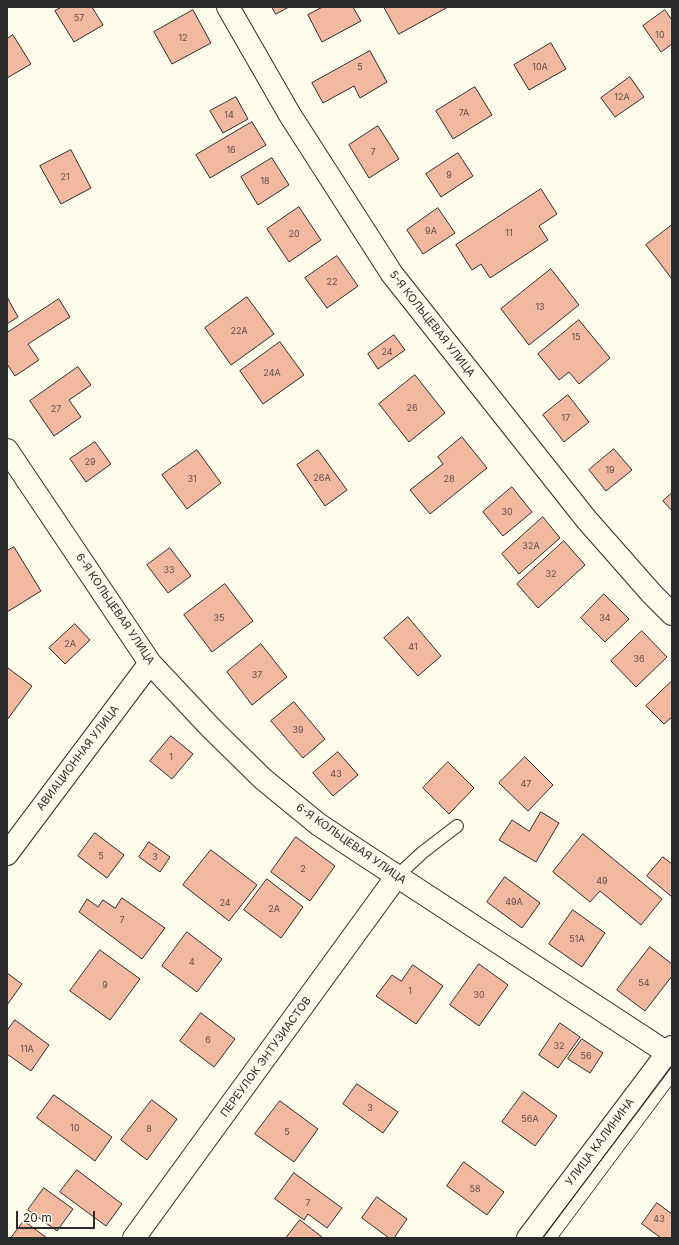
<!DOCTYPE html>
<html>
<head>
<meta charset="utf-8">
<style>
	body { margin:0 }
	#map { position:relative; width:679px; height:1245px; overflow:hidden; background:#fdfbea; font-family:Inter,sans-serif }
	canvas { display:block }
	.frame { position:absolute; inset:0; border:8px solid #2b2b2b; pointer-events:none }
	.scale { position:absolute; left:16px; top:1211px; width:79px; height:18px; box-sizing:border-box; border:2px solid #2b2b2b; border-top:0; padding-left:5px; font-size:12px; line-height:14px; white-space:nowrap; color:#2b2b2b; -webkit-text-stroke:3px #fdfbea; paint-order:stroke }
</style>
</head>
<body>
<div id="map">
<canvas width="679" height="1245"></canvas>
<div class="frame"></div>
<div class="scale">20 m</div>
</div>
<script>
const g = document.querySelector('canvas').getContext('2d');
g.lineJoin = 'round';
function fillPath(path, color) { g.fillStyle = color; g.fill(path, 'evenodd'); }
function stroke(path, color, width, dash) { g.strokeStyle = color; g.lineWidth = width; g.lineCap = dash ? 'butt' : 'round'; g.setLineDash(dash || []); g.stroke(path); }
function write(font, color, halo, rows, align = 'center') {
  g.font = font + ' Inter,sans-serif'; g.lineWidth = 3; g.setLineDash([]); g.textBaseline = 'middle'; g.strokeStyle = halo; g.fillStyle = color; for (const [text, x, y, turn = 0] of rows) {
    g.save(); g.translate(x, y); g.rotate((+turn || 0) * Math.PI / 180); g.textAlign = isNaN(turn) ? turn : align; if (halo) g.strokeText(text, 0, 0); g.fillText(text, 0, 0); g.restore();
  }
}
const building = new Path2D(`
	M62,7H92L103,25L74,42L55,11Z
	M272,7H289L276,14Z
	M323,7H353L361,21L322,42L308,15Z
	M384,7H448L399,34Z
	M193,10L211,43L172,64L154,32Z
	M665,10L672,20V44L661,52L643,26Z
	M13,35L31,64L7,78V39Z
	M551,43L566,69L529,90L514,65Z
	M370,51L387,82L360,98L354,86L323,103L312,83Z
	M630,77L644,97L615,117L601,98Z
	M475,87L492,115L453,139L436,111Z
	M236,97L248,119L223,133L210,111Z
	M252,122L266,145L210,178L196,155Z
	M378,126L399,159L369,178L349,145Z
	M71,150L91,188L61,204L40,166Z
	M458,153L473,176L441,197L426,174Z
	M272,158L289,185L258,205L241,177Z
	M541,189L557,214L539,226L548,240L490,278L481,264L472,270L456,245Z
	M299,207L321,240L289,262L267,229Z
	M438,208L455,233L423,254L407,230Z
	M672,225V279L646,245Z
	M337,256L358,286L327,308L305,278Z
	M551,269L579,305L529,345L501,309Z
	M7,297L18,317L7,324Z
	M247,297L274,334L231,365L205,328Z
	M59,299L70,317L28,344L39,360L15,376L7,364V333Z
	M579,320L610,358L579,384L569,372L559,380L538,354Z
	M394,335L405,350L378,369L368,354Z
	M280,342L304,375L263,404L240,371Z
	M78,367L91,385L69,400L81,417L54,436L30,401Z
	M415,375L445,413L409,442L379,404Z
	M568,395L589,422L564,442L543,415Z
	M462,437L487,468L430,514L410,490L443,464L438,457Z
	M95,442L111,464L86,482L70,459Z
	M614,449L632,470L606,491L589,470Z
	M197,450L221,483L187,509L162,475Z
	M318,450L347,490L325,506L297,465Z
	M512,487L532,512L503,536L483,512Z
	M672,493V511L663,501Z
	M543,517L560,538L519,574L502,554Z
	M564,541L585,565L538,608L517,584Z
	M14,547L41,591L7,612V551Z
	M170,548L191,576L168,593L147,565Z
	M225,584L253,621L212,652L184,615Z
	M604,594L629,619L605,642L581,618Z
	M408,617L441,656L418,676L384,638Z
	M75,624L90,640L65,664L49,648Z
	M642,631L667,657L636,687L611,661Z
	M261,644L287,677L252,705L227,672Z
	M8,668L32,686L7,720V669Z
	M672,681V717L664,724L646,706Z
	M294,702L325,739L303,758L271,721Z
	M171,736L193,754L172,779L150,761Z
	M338,752L358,775L333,796L313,773Z
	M525,757L553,785L528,811L499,783Z
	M448,762L474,788L449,814L423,788Z
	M541,812L559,823L536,862L499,840L512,820L529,831Z
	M95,833L124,855L107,878L78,856Z
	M583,834L662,899L641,925L600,891L590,902L553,872Z
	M296,837L335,866L310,901L271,872Z
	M149,842L170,857L160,872L139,857Z
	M211,850L257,885L229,921L183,885Z
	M663,857L672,864V897L647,876Z
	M505,877L540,903L522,928L487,902Z
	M267,879L303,907L281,938L244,910Z
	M122,898L165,928L142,959L79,912L87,899L98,907L103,900L115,908Z
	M573,910L605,933L582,967L549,944Z
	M187,932L222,959L197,992L162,966Z
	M650,947L672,964V976L645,1011L617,990Z
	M100,950L140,979L110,1020L70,991Z
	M479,964L508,985L479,1026L450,1005Z
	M413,965L443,986L416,1024L376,996L392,975L401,981Z
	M7,973L22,984L7,1005Z
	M201,1013L235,1039L214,1067L180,1041Z
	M15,1020L49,1045L31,1071L7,1054V1031Z
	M560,1023L580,1037L558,1068L539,1055Z
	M582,1039L603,1053L590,1073L568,1059Z
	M357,1084L398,1112L383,1133L343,1104Z
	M524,1092L557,1116L535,1146L502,1122Z
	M54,1095L112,1137L95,1161L37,1118Z
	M152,1100L177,1119L147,1160L121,1140Z
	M280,1101L318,1129L294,1162L255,1134Z
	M464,1162L504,1192L487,1215L447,1186Z
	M77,1170L122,1204L106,1226L60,1192Z
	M294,1173L342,1208L327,1228L308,1214L304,1220L275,1199Z
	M44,1188L73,1209L57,1231L28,1210Z
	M377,1197L407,1219L394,1238H389L362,1218Z
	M657,1203L672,1214V1236L671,1238H661L642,1224Z
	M300,1220L322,1237L321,1238H286Z
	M24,1221L47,1238H11Z`);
fillPath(building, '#f2b8a0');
stroke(building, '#2b2b2b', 1);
const lane = new Path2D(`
	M397,876L423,852L457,826`);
const street = new Path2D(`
	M228,7L290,115L392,274L586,519L652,594L672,614
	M7,450L150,663L211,728L263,779L318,824L357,850L672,1056
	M7,854L150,663
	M134,1238L397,876
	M528,1238L672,1047`);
stroke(lane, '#2b2b2b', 14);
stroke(street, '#2b2b2b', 24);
stroke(lane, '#fdfbea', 12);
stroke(street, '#fdfbea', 22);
stroke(new Path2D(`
	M543,1238L672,1065
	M558,1238L672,1085`), '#2b2b2b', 1);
write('9px', '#5d4e48', null, [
	["57",79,18],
	["10",660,35],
	["12",183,38],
	["5",360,67],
	["10А",540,67],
	["12А",622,97],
	["7А",464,113],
	["14",229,115],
	["16",231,150],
	["7",373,152],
	["9",449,175],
	["21",65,177],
	["18",265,181],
	["9А",431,231],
	["11",509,233],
	["20",294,234],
	["22",332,282],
	["13",540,307],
	["22А",239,331],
	["15",576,337],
	["24",387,352],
	["24А",272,373],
	["26",412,408],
	["27",56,409],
	["17",566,418],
	["29",90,462],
	["19",610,470],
	["26А",322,478],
	["31",192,479],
	["28",449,479],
	["30",507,512],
	["32А",531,546],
	["33",169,570],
	["32",551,574],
	["35",219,618],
	["34",605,618],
	["2А",70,644],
	["41",413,647],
	["36",639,659],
	["37",257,675],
	["39",298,730],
	["1",171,757],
	["43",336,774],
	["47",526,784],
	["5",101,856],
	["3",155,857],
	["2",303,869],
	["49",602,881],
	["49А",514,902],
	["24",225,903],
	["2А",274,909],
	["7",122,920],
	["51А",577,939],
	["4",192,962],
	["54",644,983],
	["9",105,985],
	["1",410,991],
	["30",479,995],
	["6",208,1040],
	["32",559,1046],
	["11А",27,1049],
	["56",586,1056],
	["3",370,1108],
	["56А",530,1119],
	["10",75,1128],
	["8",149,1129],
	["5",287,1132],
	["58",475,1189],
	["7",308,1203],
	["43",659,1219]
]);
write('11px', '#2b2b2b', '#fdfbea', [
	["5-Я КОЛЬЦЕВАЯ УЛИЦА",432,324,52],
	["6-Я КОЛЬЦЕВАЯ УЛИЦА",115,609,56],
	["АВИАЦИОННАЯ УЛИЦА",78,758,-53],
	["6-Я КОЛЬЦЕВАЯ УЛИЦА",351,844,35],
	["ПЕРЕУЛОК ЭНТУЗИАСТОВ",266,1057,-54],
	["УЛИЦА КАЛИНИНА",600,1142,-53]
]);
</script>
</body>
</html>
